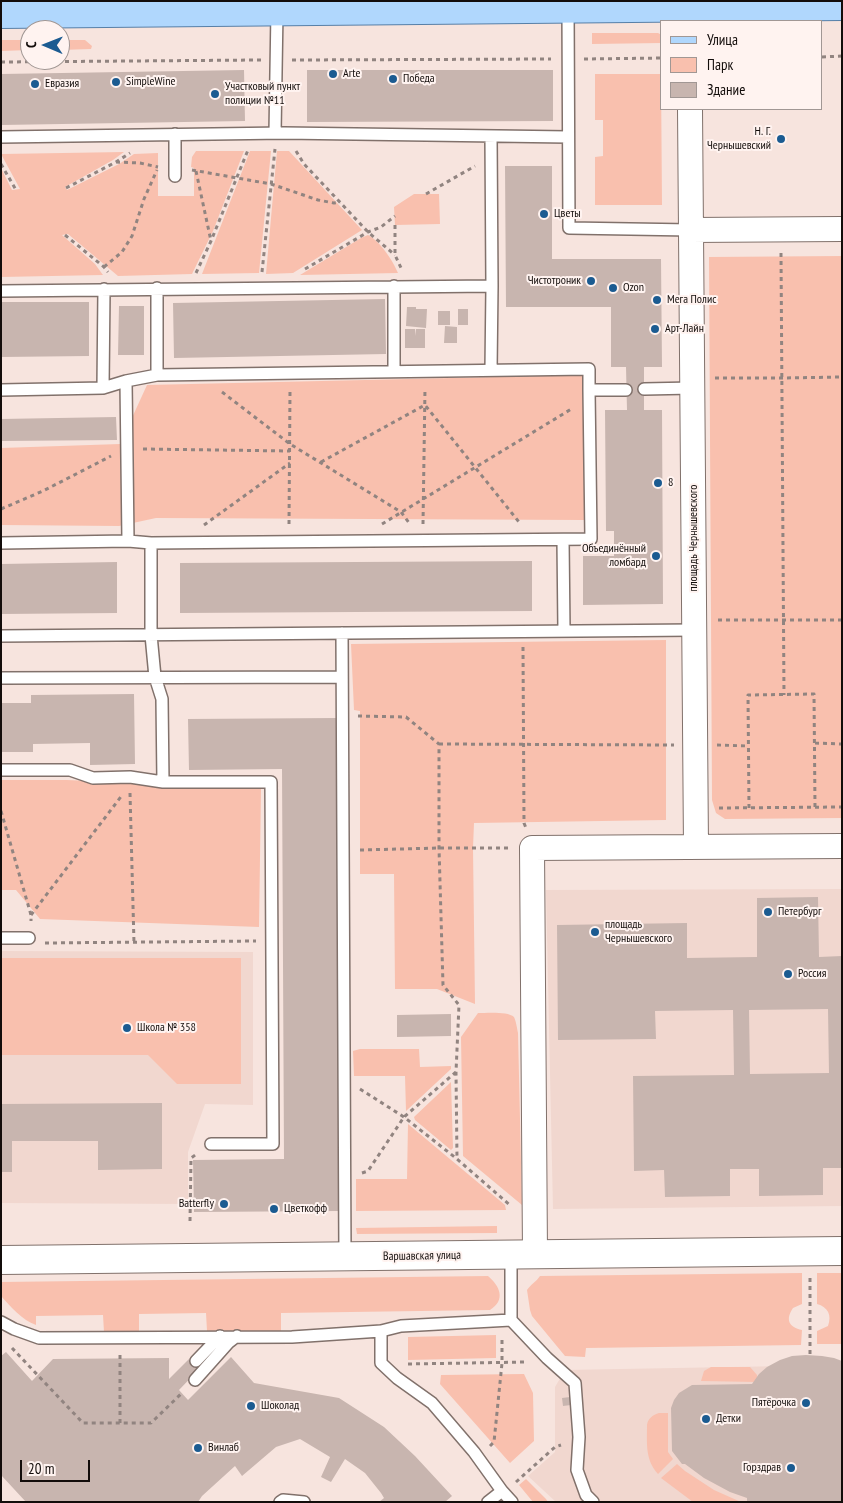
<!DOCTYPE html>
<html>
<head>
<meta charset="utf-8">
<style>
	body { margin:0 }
	#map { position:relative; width:843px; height:1503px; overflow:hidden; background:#f7e4de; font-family:"PT Sans Narrow",sans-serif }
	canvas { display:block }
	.frame { position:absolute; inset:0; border:2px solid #130d0b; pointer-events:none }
	.legend { position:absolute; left:660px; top:20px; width:162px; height:90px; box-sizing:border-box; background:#fff3f0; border:1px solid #a19794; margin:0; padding:6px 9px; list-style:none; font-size:15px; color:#130d0b }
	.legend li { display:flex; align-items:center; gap:10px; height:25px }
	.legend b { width:25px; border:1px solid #a19794 }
	.north { position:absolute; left:20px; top:20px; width:50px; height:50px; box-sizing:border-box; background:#fff3f0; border:1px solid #a19794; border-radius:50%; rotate:271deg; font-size:14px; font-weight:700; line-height:20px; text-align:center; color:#130d0b }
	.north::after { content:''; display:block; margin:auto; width:18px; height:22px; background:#1b5b91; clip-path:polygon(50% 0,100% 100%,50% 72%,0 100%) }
	.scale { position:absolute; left:20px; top:1460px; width:70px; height:22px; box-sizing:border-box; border:2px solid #130d0b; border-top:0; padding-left:6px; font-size:15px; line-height:18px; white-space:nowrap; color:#130d0b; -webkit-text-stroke:4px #fff3f0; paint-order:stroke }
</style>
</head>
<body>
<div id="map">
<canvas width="843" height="1503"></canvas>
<div class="frame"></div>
<ul class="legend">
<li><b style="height:6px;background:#b0d7fd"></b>Улица</li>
<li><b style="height:14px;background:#f9c0ae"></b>Парк</li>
<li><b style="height:14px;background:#c8b5af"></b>Здание</li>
</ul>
<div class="north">С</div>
<div class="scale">20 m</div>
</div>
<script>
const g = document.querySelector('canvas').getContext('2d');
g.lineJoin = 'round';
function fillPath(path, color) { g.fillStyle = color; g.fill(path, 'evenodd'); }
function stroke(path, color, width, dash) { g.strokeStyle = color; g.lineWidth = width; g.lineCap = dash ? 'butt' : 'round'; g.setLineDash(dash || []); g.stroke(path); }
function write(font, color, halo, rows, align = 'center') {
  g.font = font + ' "PT Sans Narrow",sans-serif'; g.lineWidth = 4; g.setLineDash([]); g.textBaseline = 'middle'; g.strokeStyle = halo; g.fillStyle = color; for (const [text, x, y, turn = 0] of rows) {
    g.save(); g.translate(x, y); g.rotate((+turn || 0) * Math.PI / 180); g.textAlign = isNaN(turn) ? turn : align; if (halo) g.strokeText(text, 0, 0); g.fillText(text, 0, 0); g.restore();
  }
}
fillPath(new Path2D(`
	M842,889V1206L553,1209L546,890Z
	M1,951L253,952V1105L205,1104L188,1152V1204L1,1203Z
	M842,1365V1502H556L528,1476L555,1452V1387L565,1370Z`), '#f1d7cf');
fillPath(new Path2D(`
	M592,33H658L662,35V43L592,44Z
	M30,40V50L1,51V40Z
	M60,40H85L92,46L91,49L60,50Z
	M595,74H661L662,205H595V157L603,156V120H595Z
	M196,151H244L213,231L192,274L118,276L68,234L62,235L95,264L103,275L1,277V168L12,190L20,189L1,154L124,152L113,160L65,187L67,190L119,164L134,154L158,153V196H194V168L191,167L192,157Z
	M250,151H271L259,273L202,274Z
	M277,151H289L362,230L293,273L266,274Z
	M414,194H439L440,224L395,225L394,207Z
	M368,235C380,241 393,261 398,273L300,275L361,238Z
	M842,256V818L725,819L716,813L712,800L709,257Z
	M583,375L585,520L156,518L119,526L1,525V448L120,444L147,385Z
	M666,640V820L474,823L473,848L475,1004L437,989H395L394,874H360V711L354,710L351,644Z
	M1,780H67L261,789L259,927L40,919L16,890H1Z
	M1,958H241V1084H177L148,1055H1Z
	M478,1013C486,1013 508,1011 514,1017C516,1021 517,1028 518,1033L522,1205L463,1156L461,1037Z
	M360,1049H419L420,1067L451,1066V1069L406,1111L405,1076H354L353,1051Z
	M451,1082L453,1148L451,1150L415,1120L414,1117Z
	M408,1124L505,1205L506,1210L356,1211V1179H407Z
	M497,1226V1233L357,1234L356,1228Z
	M802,1273V1304L793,1308C785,1320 789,1327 802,1330L801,1345L586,1348L585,1357L565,1356L532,1316L530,1310L527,1290C531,1284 536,1282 540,1276Z
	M817,1273H842V1344H817V1331L828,1326C832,1315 828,1307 817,1304Z
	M488,1276C500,1286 506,1300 490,1310L281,1313V1331H207L206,1313L139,1314V1332H104L103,1315L36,1316V1325C22,1320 11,1307 1,1296V1282Z
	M496,1335V1358L408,1360V1337Z
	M711,1367H750L757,1375V1382L701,1381L704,1371Z
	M524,1374L533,1393L534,1441L510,1463L440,1384L441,1375Z
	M659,1413H668V1452L673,1459L658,1474C645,1460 647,1443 647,1425C648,1418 653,1415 659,1413Z
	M677,1464L685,1471L714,1490L741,1502H693L661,1478Z
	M526,1479L546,1499L548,1502H533L519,1485Z`), '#f9c0ae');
fillPath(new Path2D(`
	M244,70L245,121L1,125V74Z
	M307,70H553V121L307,122Z
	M505,166H552V259H661L662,367H644V410H662L663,604L583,605V556H614V531H606L605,410H627L626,367H611V307H506Z
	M385,299L386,354L174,358L173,303Z
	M1,302H89V356L1,357Z
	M119,306H144V355H118Z
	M407,307H416V309H427L426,328L406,326Z
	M458,309H468V325H458Z
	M438,311H450V325H438Z
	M445,326L457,327V343H444Z
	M405,329H415V336L416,329H425V348H405Z
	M116,417L117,440L1,441V419Z
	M532,561V611L180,613V563Z
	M117,562V613L1,614V564Z
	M134,694L135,764L90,765V743L33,744V752H1V703H31V695Z
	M336,718L339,1211L194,1212L193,1160L284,1159L282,769L189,770L188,719Z
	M818,897L819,957L842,956V1168H823V1195L759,1196V1169H730V1196L665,1197L664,1170L634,1171L633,1076L734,1075L733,1010L655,1011L656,1039L558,1040L557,925L687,923V958L757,957V898ZM828,1009L829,1073L750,1074L749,1010Z
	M451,1014V1036L397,1037V1015Z
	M162,1103V1169L98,1170V1141H12V1172H1V1104Z
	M6,1352L32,1381L53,1359L169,1358V1379L192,1356L202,1366L179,1390L188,1400L231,1357L254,1383L339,1398L384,1427L415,1456L452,1496L445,1502H379L384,1498L381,1493L365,1473L345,1459L331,1482L321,1477L330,1457L300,1439L276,1447L242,1476L235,1466L202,1496L198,1502H26L1,1475V1356Z
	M806,1355L822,1356L834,1358L842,1361V1502H747V1498L730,1492L704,1478L685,1464H682L672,1451L671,1408L674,1400L679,1393L692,1385L752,1384L759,1374L767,1367L780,1360L792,1356Z
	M570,1397L571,1405L563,1406L562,1398Z`), '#c8b5af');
const service = new Path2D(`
	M568,8L569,228L691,230
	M275,133L277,11
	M175,134V176
	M1,137L284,133L568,137
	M157,288V375
	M1,291L492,286L491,136
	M491,370L492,286
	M394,371V286
	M126,381L128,541
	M103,388L104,289
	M644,389L693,388
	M1,390L103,388L126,381L157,375L589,369V390H626
	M563,540L564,631
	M1,543L128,541L151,543L591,539L589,390
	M342,633L345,1256
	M1,636L695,630
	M1,678L342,677
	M1,770H70L93,778L130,777L163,782L162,699L155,677L151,635V543
	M163,782H271L273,1144H211
	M1,938H29
	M511,1255V1320L547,1358L575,1383L579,1437L577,1470L586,1495L593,1502
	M1,1322L14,1329L39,1338L292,1337L381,1331
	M196,1361L220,1336
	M195,1380L228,1343L237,1336
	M502,1491L512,1502
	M280,1502L283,1500L304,1502
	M488,1502L502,1491L474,1452L432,1403L397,1378L381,1363V1331L401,1326L511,1320`);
const minor = new Path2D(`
	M690,109L696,847
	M691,230L842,229
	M535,1254L532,848L842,846`);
const tertiary = new Path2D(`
	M1,1260L842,1251`);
const primary = new Path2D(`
	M1,14L842,6`);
stroke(service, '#81716b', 14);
stroke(minor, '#81716b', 26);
stroke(tertiary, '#81716b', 30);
stroke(primary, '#577fa7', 30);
stroke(new Path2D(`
	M822,57L842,56
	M584,59L662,58
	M292,60L551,59
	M1,62L261,60
	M296,151L304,164L368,232L395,255
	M116,162L140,163L158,167
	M1,164L16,190
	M192,170L271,184L318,200L334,203L340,202
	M196,171L211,241
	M66,188L116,162L130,153
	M426,194L475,166
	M395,225V255L402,270
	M65,235L104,267L108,272
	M781,253L784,695
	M104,267L122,252L132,236L144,199L157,170
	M305,269L368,232L381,227L395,216
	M262,272L275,149
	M196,273L211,241L248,150
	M715,378H782L842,377
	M222,392L290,444L401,512L410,524
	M143,449L290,451
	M321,462L425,405L519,522
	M1,509L43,491L111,456
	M289,524L290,390
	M382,524L573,408
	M423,524L425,388
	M204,525L290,463
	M718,620H842
	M523,647L524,823L526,828
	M358,716L406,717L439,744V848L443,985L459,1005L456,1072L457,1159
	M815,743L842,744
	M439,744L674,745
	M717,745L749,746
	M130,793L134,943
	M719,808L842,807
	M749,808L748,695L814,694L815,807
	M1,811L31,915V921
	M360,850L439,848H509
	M31,915L123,794
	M45,943L256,941
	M360,1089L404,1117L457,1159L511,1206
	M362,1173L368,1171L404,1117L456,1072
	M190,1221L191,1158L198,1153
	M12,1348L83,1423H151L183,1392
	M810,1354V1277
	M408,1364L527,1362
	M120,1423V1354
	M490,1446L494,1442L502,1363V1337
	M516,1482L555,1447L561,1445`), '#918480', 3, [4, 4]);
stroke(service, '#fff', 11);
stroke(minor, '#fff', 24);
stroke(tertiary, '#fff', 28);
stroke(primary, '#b0d7fd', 28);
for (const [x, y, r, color] of [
	[333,74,5,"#1b5b91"],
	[393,79,5,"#1b5b91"],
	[116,82,5,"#1b5b91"],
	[35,84,5,"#1b5b91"],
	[215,94,5,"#1b5b91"],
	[781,139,5,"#1b5b91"],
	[544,214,5,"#1b5b91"],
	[591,281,5,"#1b5b91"],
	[613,288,5,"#1b5b91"],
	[657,300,5,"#1b5b91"],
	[655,329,5,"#1b5b91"],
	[658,483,5,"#1b5b91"],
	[656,556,5,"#1b5b91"],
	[768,912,5,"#1b5b91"],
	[595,932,5,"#1b5b91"],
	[788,974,5,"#1b5b91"],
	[127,1028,5,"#1b5b91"],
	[224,1204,5,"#1b5b91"],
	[274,1209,5,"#1b5b91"],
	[806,1403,5,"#1b5b91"],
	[251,1406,5,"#1b5b91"],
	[706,1419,5,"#1b5b91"],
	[198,1448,5,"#1b5b91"],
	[791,1468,5,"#1b5b91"]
]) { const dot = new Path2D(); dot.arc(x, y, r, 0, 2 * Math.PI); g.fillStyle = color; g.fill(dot); stroke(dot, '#fff3f0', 2); }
write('12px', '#130d0b', '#fff3f0', [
	["Arte",343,74],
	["Победа",403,79],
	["SimpleWine",126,82],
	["Евразия",45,84],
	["Участковый пункт",225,87],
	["полиции №11",225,101],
	["Н. Г.",771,132,"right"],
	["Чернышевский",771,146,"right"],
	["Цветы",554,214],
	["Чистотроник",581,281,"right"],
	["Ozon",623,288],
	["Мега Полис",667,300],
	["Арт-Лайн",665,329],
	["8",668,483],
	["Объединённый",646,549,"right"],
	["ломбард",646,563,"right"],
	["Петербург",778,912],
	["площадь",605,925],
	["Чернышевского",605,939],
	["Россия",798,974],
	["Школа № 358",137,1028],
	["Batterfly",214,1204,"right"],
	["Цветкофф",284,1209],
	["Пятёрочка",796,1403,"right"],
	["Шоколад",261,1406],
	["Детки",716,1419],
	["Винлаб",208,1448],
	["Горздрав",781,1468,"right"]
], 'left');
write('12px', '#130d0b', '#fff3f0', [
	["площадь Чернышевского",694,538,-90],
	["Варшавская улица",422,1256,-1]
]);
</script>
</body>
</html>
